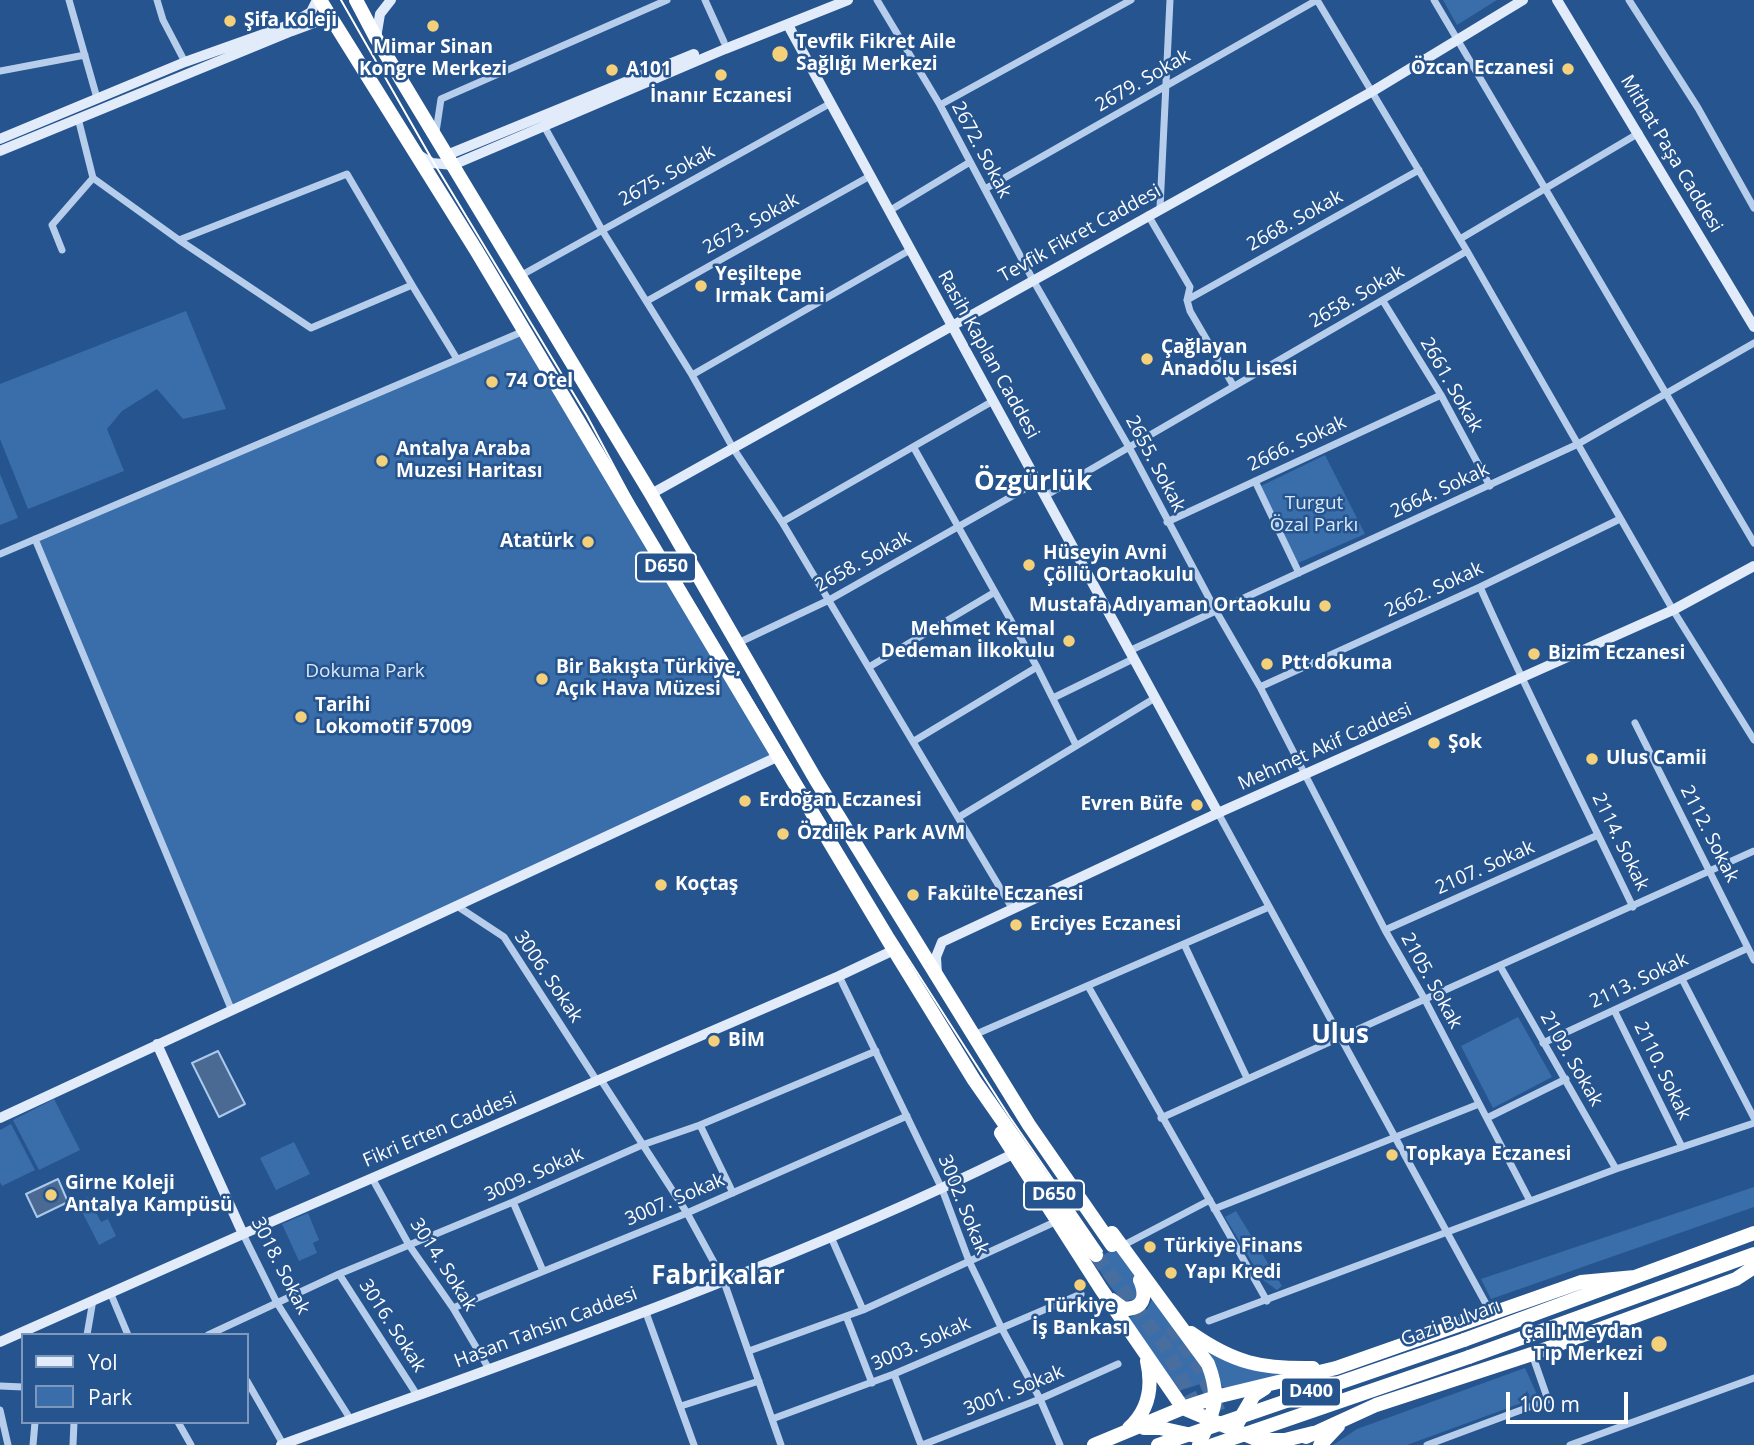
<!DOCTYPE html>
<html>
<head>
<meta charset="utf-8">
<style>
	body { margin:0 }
	#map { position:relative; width:1754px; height:1445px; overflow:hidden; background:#26548e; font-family:"Open Sans",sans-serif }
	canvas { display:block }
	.legend { position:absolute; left:21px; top:1333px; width:228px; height:91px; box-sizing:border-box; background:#26548e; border:2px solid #7d98bb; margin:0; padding:9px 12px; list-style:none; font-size:21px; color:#fff }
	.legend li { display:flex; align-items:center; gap:14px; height:35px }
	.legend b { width:35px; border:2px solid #7d98bb }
	.scale { position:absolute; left:1506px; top:1392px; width:122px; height:32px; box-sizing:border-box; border:4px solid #fff; border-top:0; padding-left:9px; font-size:21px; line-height:24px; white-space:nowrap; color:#fff; -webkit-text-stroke:5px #26548e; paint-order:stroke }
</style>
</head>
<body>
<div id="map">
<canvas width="1754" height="1445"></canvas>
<ul class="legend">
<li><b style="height:9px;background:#e1ebf9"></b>Yol</li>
<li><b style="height:19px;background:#3a6eaa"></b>Park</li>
</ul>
<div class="scale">100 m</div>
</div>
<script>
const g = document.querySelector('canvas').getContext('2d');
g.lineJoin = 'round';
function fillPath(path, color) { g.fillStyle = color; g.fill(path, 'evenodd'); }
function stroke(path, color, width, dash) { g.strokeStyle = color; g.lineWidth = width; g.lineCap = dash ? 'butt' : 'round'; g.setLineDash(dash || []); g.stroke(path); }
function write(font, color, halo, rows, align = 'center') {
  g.font = font + ' "Open Sans",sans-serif'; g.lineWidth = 5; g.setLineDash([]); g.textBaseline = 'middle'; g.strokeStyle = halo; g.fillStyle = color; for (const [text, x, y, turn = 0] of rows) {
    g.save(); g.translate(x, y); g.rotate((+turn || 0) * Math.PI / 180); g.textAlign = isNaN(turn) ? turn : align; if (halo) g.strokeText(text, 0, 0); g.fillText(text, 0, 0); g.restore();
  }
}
fillPath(new Path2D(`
	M1443,0H1497L1457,25Z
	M186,311L226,409L183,419L157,389L122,411L107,429L124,471L28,509L0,439V384Z
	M524,331L777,757L232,1011L35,539Z
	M1325,455L1365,534L1298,563L1261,486Z
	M0,474L18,518L0,525Z
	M1518,1017L1552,1077L1493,1108L1461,1046Z
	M54,1099L80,1150L39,1170L13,1120Z
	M11,1124L35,1170L2,1186L0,1182V1130Z
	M294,1142L310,1174L276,1190L260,1158Z
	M1754,1187V1207L1491,1299L1481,1279Z
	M88,1197L101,1222L108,1219L116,1236L99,1245L77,1202Z
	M1236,1211L1282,1286L1277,1290L1262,1279L1225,1217Z
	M308,1213L319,1240L313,1243L317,1253L299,1261L282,1224Z
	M1118,1246L1134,1271L1140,1293L1135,1300C1114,1301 1104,1276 1094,1261Z
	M1153,1298L1206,1370L1209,1381L1185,1389L1178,1388L1129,1318L1147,1309Z
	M1207,1349L1283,1374L1231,1388L1222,1387L1220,1377Z
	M1525,1368L1538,1397L1407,1445H1333L1357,1429Z`), '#3a6eaa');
const water = new Path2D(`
	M218,1051L245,1104L219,1117L192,1063Z
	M58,1179L68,1202L37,1217L26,1194Z`);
fillPath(water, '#4a6a93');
stroke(water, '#aac9eb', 2);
stroke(new Path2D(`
	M1096,1255L1165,1346L1200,1415
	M1171,1326L1200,1368L1227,1431`), '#476e9f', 14, [14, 7]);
stroke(new Path2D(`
	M69,0L97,98
	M157,0L163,20L185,62
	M705,0L724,42
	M877,0L940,105L1033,280L1130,449L1216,611L1260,687L1385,930L1424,998L1530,1201
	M1317,0L1467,251L1673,610L1754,740
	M1434,0L1754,543
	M1629,0L1698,108L1754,208
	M0,71L85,55
	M940,105L1131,0
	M78,118L93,178L179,240L311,328L412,285L347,174L179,240
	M544,126L602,230L692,375L733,448L782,522L1012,908
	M436,132L441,99L667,0
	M985,189L1317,0
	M1160,208L1170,0
	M889,211L970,162
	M1148,215L1190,287L1187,300L1190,311L1233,385
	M1460,239L1639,133
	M62,250L52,225L93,178
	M520,276L831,103
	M412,285L457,359
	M1187,300L1419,170
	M647,301L870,176
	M1383,301L1441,395L1490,486
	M692,375L910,250
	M914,448L1037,667L1076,745
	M1255,481L1299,573
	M1045,496L1467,251
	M782,522L993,401
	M1167,522L1441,395
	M35,539L232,1011
	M0,554L524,331
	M1480,587C1528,695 1582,800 1633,907
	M738,643L829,600L1037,482
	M1129,651L1578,444L1754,343
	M869,667L995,592
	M1260,687L1480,587L1620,519
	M1053,698L1133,659
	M1635,723L1754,960
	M914,741L1037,667
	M1218,813L1491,1313
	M959,817L1155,698
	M457,906L504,937L597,1081
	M1385,930L1598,835
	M1184,944L1247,1078
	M1500,966L1616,1169
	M839,976L942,1189L969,1261L1001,1327L1040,1399L1060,1445
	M1682,979L1754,1118
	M1088,986L1267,1301
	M1614,1010L1682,1147
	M974,1035L1269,907
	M1543,1043L1748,948
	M601,1080L687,1213L723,1279L781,1445
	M1161,1118L1754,851
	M1487,1118L1566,1079
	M700,1125L733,1193
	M372,1178L409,1245L453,1308L489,1369
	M513,1202L543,1271
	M1214,1209L1479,1104
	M243,1234L277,1303L351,1420
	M831,1237L863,1310
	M1122,1246L1210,1200
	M339,1274L417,1395
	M110,1292L128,1335
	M453,1308L687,1213L907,1116
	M645,1310L694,1445
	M846,1316L872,1383
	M1209,1321L1616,1169L1754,1123
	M87,1335L93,1300
	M208,1335L339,1274L513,1202L642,1145L700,1125L876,1051
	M749,1351L863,1310L1057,1221
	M894,1374L921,1445
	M247,1381L283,1444
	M0,1386L23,1387
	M681,1406L759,1381
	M0,1410L8,1445
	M772,1419L894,1374L1081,1294
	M178,1422L191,1445
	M33,1445L35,1422
	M73,1445L74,1422
	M922,1445L1040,1399L1118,1364
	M1427,1445L1548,1400L1532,1354
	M1570,1445L1754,1378`), '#b6ceeb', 7);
stroke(new Path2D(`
	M1557,0L1754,327
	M788,25L1218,813
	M376,38L380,14L391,0
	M0,139L185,62L289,25L311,12L317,0
	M0,151L292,31L319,21H332
	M417,154L432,163L453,165L725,49L848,0
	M447,155L694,54
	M651,494L1373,91L1523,0
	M937,975L936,957L942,942L1218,813L1673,610L1754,566
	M157,1044L243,1234
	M0,1118L777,757
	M0,1342L243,1234L839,976L894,950
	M281,1445C527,1355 778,1270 1013,1154`), '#e1ebf9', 10);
stroke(new Path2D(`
	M320,0L476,250L894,950L974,1080L1096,1255
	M356,0L376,38L651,494L816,780L1029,1125L1112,1245
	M1001,1133L1101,1289L1183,1408L1258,1440H1285L1313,1433
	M1112,1233L1208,1364C1222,1400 1213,1411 1199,1445
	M1112,1300L1124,1309C1144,1309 1147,1296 1140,1280
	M1191,1333C1234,1363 1261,1369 1313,1368
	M1464,1340L1754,1233
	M1469,1357L1754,1254
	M1237,1424L1254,1395L1265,1388
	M1129,1428C1149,1410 1153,1387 1147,1361
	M1144,1428H1160L1196,1436
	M1306,1437L1376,1405L1532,1354L1736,1279L1754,1267
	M1094,1445L1183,1408L1216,1397L1336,1368L1581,1282L1635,1277
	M1320,1445L1338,1426`), '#fff', 14);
stroke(new Path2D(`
	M341,0L434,163L587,416L639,513L893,935L1009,1116L1102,1251`), '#fff', 2);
stroke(new Path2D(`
	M1158,1445L1464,1340
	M1213,1445L1469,1357`), '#fff', 14);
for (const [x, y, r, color] of [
	[230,21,7,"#f4d07a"],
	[433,26,7,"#f4d07a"],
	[780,54,9,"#f4d07a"],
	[1568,69,7,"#f4d07a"],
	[612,70,7,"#f4d07a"],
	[721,75,7,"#f4d07a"],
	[701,286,7,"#f4d07a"],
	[1147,359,7,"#f4d07a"],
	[492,382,7,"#f4d07a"],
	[382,461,7,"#f4d07a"],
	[588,542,7,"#f4d07a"],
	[1029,565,7,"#f4d07a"],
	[1325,606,7,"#f4d07a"],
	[1069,641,7,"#f4d07a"],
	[1534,654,7,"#f4d07a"],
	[1267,664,7,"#f4d07a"],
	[542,679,7,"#f4d07a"],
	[301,717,7,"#f4d07a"],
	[1434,743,7,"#f4d07a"],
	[1592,759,7,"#f4d07a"],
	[745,801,7,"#f4d07a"],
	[1197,805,7,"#f4d07a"],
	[783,834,7,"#f4d07a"],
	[661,885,7,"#f4d07a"],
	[913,895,7,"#f4d07a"],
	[1016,925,7,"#f4d07a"],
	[714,1041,7,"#f4d07a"],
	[1392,1155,7,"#f4d07a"],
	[51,1195,7,"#f4d07a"],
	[1150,1247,7,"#f4d07a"],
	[1171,1273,7,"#f4d07a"],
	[1080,1285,7,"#f4d07a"],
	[1659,1344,9,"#f4d07a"]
]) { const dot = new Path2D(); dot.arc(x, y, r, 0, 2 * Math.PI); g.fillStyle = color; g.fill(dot); stroke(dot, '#26548e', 2.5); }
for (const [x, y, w] of [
	[666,567,60],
	[1054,1195,60],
	[1311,1392,60]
]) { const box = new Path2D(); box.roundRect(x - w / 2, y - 14.5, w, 29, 5); g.fillStyle = '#26548e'; g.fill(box); stroke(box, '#fff', 2); }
write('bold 18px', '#fff', null, [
	["D650",666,567],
	["D650",1054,1195],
	["D400",1311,1392]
]);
write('bold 19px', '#fff', '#26548e', [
	["Şifa Koleji",244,21],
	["Tevfik Fikret Aile",796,43],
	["Sağlığı Merkezi",796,65],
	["Mimar Sinan",433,48,"center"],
	["Kongre Merkezi",433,70,"center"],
	["Özcan Eczanesi",1554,69,"right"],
	["A101",626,70],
	["İnanır Eczanesi",721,97,"center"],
	["Yeşiltepe",715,275],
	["Irmak Cami",715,297],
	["Çağlayan",1161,348],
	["Anadolu Lisesi",1161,370],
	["74 Otel",506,382],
	["Antalya Araba",396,450],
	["Muzesi Haritası",396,472],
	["Atatürk",574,542,"right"],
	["Hüseyin Avni",1043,554],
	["Çöllü Ortaokulu",1043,576],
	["Mustafa Adıyaman Ortaokulu",1311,606,"right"],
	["Mehmet Kemal",1055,630,"right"],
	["Dedeman İlkokulu",1055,652,"right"],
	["Bizim Eczanesi",1548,654],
	["Ptt dokuma",1281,664],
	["Bir Bakışta Türkiye,",556,668],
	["Açık Hava Müzesi",556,690],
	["Tarihi",315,706],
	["Lokomotif 57009",315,728],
	["Şok",1448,743],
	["Ulus Camii",1606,759],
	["Erdoğan Eczanesi",759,801],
	["Evren Büfe",1183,805,"right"],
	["Özdilek Park AVM",797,834],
	["Koçtaş",675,885],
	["Fakülte Eczanesi",927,895],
	["Erciyes Eczanesi",1030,925],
	["BİM",728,1041],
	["Topkaya Eczanesi",1406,1155],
	["Girne Koleji",65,1184],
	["Antalya Kampüsü",65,1206],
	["Türkiye Finans",1164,1247],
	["Yapı Kredi",1185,1273],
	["Türkiye",1080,1307,"center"],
	["İş Bankası",1080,1329,"center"],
	["Çallı Meydan",1643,1333,"right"],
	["Tıp Merkezi",1643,1355,"right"]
], 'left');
write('19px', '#fff', '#26548e', [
	["2679. Sokak",1143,81,-30],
	["2672. Sokak",981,150,62],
	["Mithat Paşa Caddesi",1671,154,59],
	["2675. Sokak",667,176,-29],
	["2668. Sokak",1295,221,-29],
	["2673. Sokak",751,224,-29],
	["Tevfik Fikret Caddesi",1080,234,-29],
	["2658. Sokak",1357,297,-30],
	["Rasih Kaplan Caddesi",988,355,61],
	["2661. Sokak",1451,385,60],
	["2666. Sokak",1297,444,-25],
	["2655. Sokak",1155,464,62],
	["2664. Sokak",1440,491,-25],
	["2658. Sokak",863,562,-29],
	["2662. Sokak",1434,590,-25],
	["Mehmet Akif Caddesi",1325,747,-24],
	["2112. Sokak",1709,834,63],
	["2114. Sokak",1620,842,64],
	["2107. Sokak",1485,868,-24],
	["3006. Sokak",548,977,56],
	["2105. Sokak",1431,981,61],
	["2113. Sokak",1639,981,-25],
	["2109. Sokak",1571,1059,60],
	["2110. Sokak",1662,1071,64],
	["Fikri Erten Caddesi",440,1130,-23],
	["3009. Sokak",534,1175,-24],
	["3007. Sokak",675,1200,-23],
	["3002. Sokak",963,1205,68],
	["3014. Sokak",443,1265,57],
	["3018. Sokak",280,1266,63],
	["Gazi Bulvarı",1451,1323,-20],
	["3016. Sokak",392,1326,57],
	["Hasan Tahsin Caddesi",546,1328,-21],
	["3003. Sokak",921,1344,-24],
	["3001. Sokak",1014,1391,-22]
]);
write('19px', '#dae8f8', '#26548e', [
	["Turgut",1314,504],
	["Özal Parkı",1314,526],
	["Dokuma Park",365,672]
]);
write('bold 26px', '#fff', '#26548e', [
	["Özgürlük",1033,483],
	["Ulus",1340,1036],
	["Fabrikalar",718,1277]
]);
</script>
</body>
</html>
